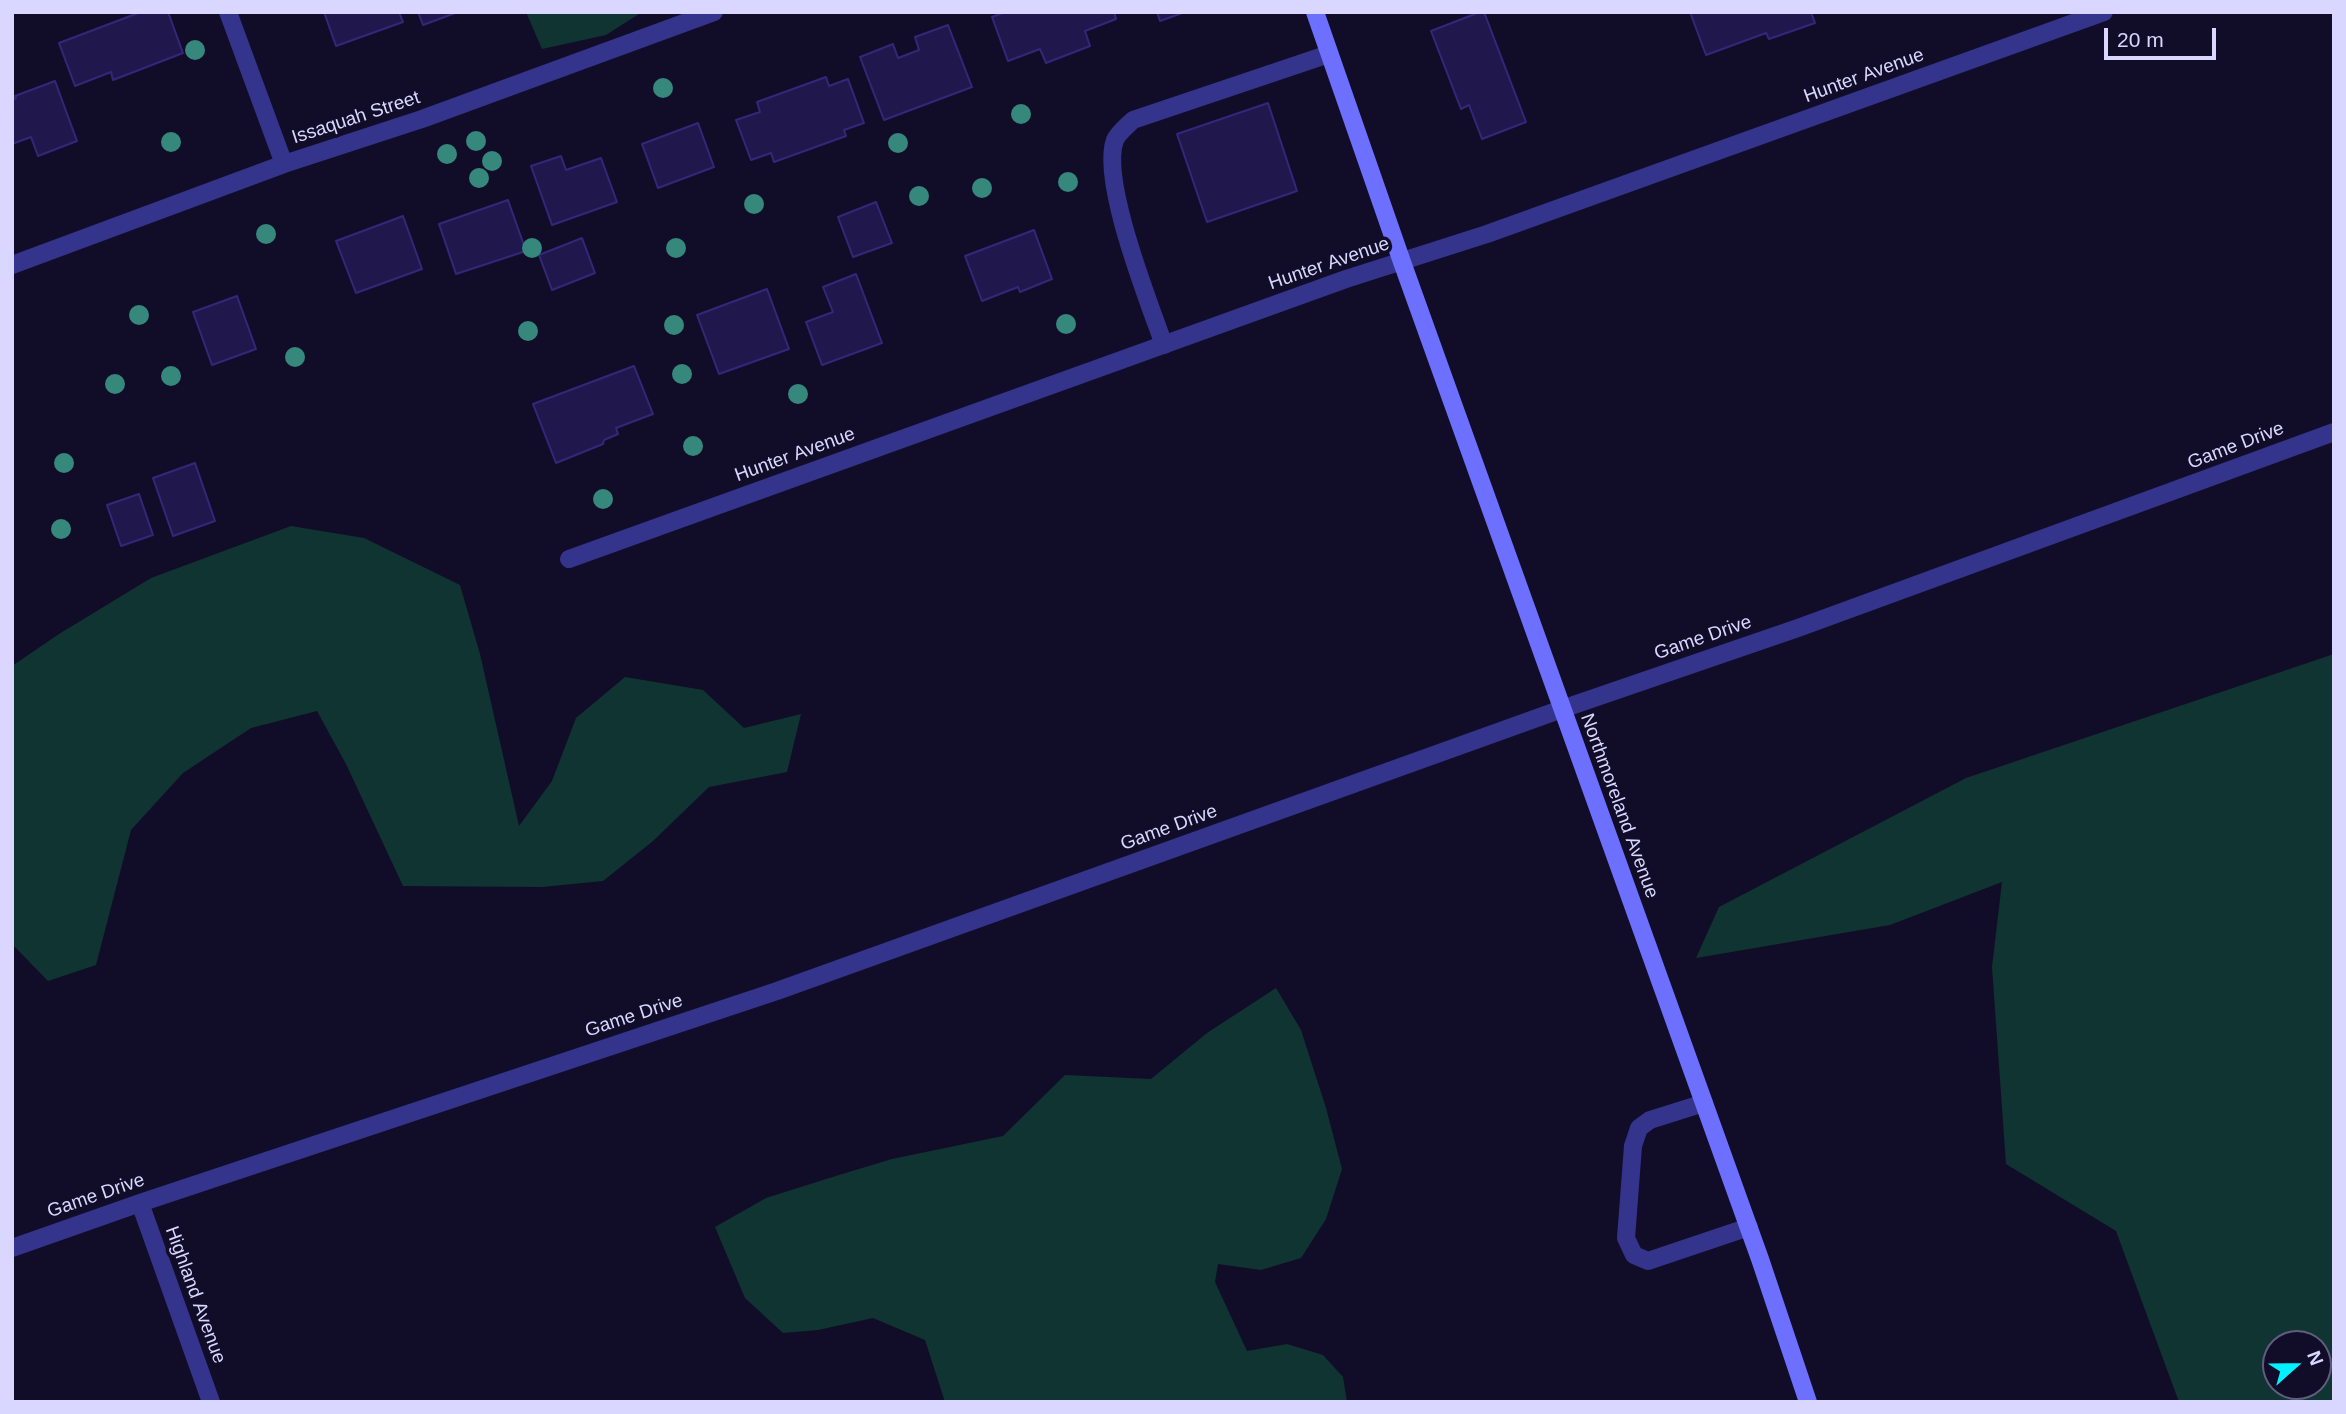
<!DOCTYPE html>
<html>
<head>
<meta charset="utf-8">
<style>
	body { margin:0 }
	#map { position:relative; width:2346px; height:1414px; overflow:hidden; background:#110d29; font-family:Helvetica,sans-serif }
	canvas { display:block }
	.frame { position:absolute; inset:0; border:14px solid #d9d6ff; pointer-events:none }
	.north { position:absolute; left:2262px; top:1330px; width:70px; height:70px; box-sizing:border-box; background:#110d29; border:2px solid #615d7f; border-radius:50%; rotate:69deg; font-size:19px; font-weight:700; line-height:28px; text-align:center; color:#d9d6ff }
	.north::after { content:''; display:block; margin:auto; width:24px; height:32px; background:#02f1ff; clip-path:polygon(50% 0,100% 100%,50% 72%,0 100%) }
	.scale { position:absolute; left:2104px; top:28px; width:112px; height:32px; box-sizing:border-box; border:4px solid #d9d6ff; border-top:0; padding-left:9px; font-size:21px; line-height:24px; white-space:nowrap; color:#d9d6ff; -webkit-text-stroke:5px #110d29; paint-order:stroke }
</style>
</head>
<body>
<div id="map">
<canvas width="2346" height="1414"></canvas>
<div class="frame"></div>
<div class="north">N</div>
<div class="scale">20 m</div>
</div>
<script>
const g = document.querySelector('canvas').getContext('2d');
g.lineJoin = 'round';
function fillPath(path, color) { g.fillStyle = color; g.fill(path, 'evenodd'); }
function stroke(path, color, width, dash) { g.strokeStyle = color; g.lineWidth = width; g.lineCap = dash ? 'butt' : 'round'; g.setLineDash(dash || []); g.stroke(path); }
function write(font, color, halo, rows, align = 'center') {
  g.font = font + ' Helvetica,sans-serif'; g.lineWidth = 7; g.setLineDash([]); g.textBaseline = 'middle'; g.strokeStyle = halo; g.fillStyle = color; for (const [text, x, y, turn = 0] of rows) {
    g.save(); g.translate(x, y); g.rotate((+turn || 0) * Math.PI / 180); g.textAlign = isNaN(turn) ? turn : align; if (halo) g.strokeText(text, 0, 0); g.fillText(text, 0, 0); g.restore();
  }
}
fillPath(new Path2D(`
	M526,12H642L606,35L542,49Z
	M291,526L364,538L460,585L480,654L519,826L552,781L576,718L625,677L703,690L744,728L801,714L787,772L709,787L653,841L603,881L542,887L403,886L346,764L317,711L251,728L183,773L131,830L96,965L48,981L12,944V666L59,634L151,578Z
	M2334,654V1402H2179L2116,1231L2006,1164L1992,967L2002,882L1890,925L1696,958L1719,907L1966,778ZM2276,1344H2318V1386H2276Z
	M1276,988L1301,1030L1326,1108L1342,1169L1326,1219L1301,1258L1261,1270L1218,1264L1215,1282L1247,1351L1287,1344L1323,1355L1343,1377L1347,1402H945L925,1340L873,1318L818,1330L783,1333L745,1298L715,1227L766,1198L839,1175L892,1159L1003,1136L1065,1075L1151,1079L1207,1033Z`), '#103431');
const building = new Path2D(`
	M141,12H168L183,53L113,80L111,72L75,86L59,43Z
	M324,12H399L403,22L336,46Z
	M418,12H458L423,25Z
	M1005,12H1114L1116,19L1085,31L1090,46L1046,63L1040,49L1008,61L992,17Z
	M1157,12H1185L1160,21Z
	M1480,12H1484L1526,122L1482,139L1469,105L1461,109L1431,31Z
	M1690,12H1811L1815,23L1769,39L1766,33L1706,55Z
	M948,25L972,87L884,120L860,57L893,44L898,58L919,50L915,37Z
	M826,77L829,86L848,79L864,123L844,130L846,136L774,162L771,153L751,160L736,120L760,112L757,102Z
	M55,81L77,141L38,156L31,137L12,144V100L16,98L15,96Z
	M1268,103L1297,191L1207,222L1177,134Z
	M698,123L714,167L658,188L642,144Z
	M561,156L566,170L601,158L617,202L552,225L531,166Z
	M508,200L526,251L456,274L439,224Z
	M876,202L892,243L853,257L838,217Z
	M403,216L422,269L356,293L336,241Z
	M1034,230L1052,279L1020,292L1018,287L982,301L965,256Z
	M582,238L595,273L552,290L539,255Z
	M856,274L882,343L822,365L806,322L833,312L823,287Z
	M767,289L789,349L719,374L697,315Z
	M237,296L256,349L212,365L193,312Z
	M634,366L653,414L616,428L618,434L604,440L603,444L556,463L533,404Z
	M195,463L215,521L173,536L153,478Z
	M139,494L153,535L121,546L107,505Z`);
fillPath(building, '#20184c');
stroke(building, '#34277a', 2);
stroke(new Path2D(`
	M1164,345C1149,302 1100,180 1115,140C1118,133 1128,125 1133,120L1329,54
	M1704,1103L1650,1120L1639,1128L1633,1146L1626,1238L1634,1255L1648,1261L1749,1227`), '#34348d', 18);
stroke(new Path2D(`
	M228,12L284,164
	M12,265L284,164L422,119L714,12
	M569,559L1346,279L1487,234L2104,12
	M140,1203L211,1402
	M12,1248L140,1203L777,991L1562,709L1798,628L2334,432`), '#34348d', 18);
stroke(new Path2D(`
	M1315,12L1402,262L1760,1259L1808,1402`), '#6d6fff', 18);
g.fillStyle = '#36877c';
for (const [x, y] of [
	[195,50],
	[663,88],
	[1021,114],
	[476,141],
	[171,142],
	[898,143],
	[447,154],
	[492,161],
	[479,178],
	[1068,182],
	[982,188],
	[919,196],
	[754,204],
	[266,234],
	[532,248],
	[676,248],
	[139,315],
	[1066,324],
	[674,325],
	[528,331],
	[295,357],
	[682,374],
	[171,376],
	[115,384],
	[798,394],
	[693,446],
	[64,463],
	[603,499],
	[61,529]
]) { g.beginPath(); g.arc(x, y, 10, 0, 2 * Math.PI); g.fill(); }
write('19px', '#d9d6ff', '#110d29', [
	["Hunter Avenue",1864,76,-20],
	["Issaquah Street",356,118,-18],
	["Hunter Avenue",1329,264,-19],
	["Game Drive",2236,446,-21],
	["Hunter Avenue",795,455,-20],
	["Game Drive",1703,638,-19],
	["Northmoreland Avenue",1619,806,70],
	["Game Drive",1169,828,-20],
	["Game Drive",634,1016,-18],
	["Game Drive",96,1196,-19],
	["Highland Avenue",195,1295,70]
]);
</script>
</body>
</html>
